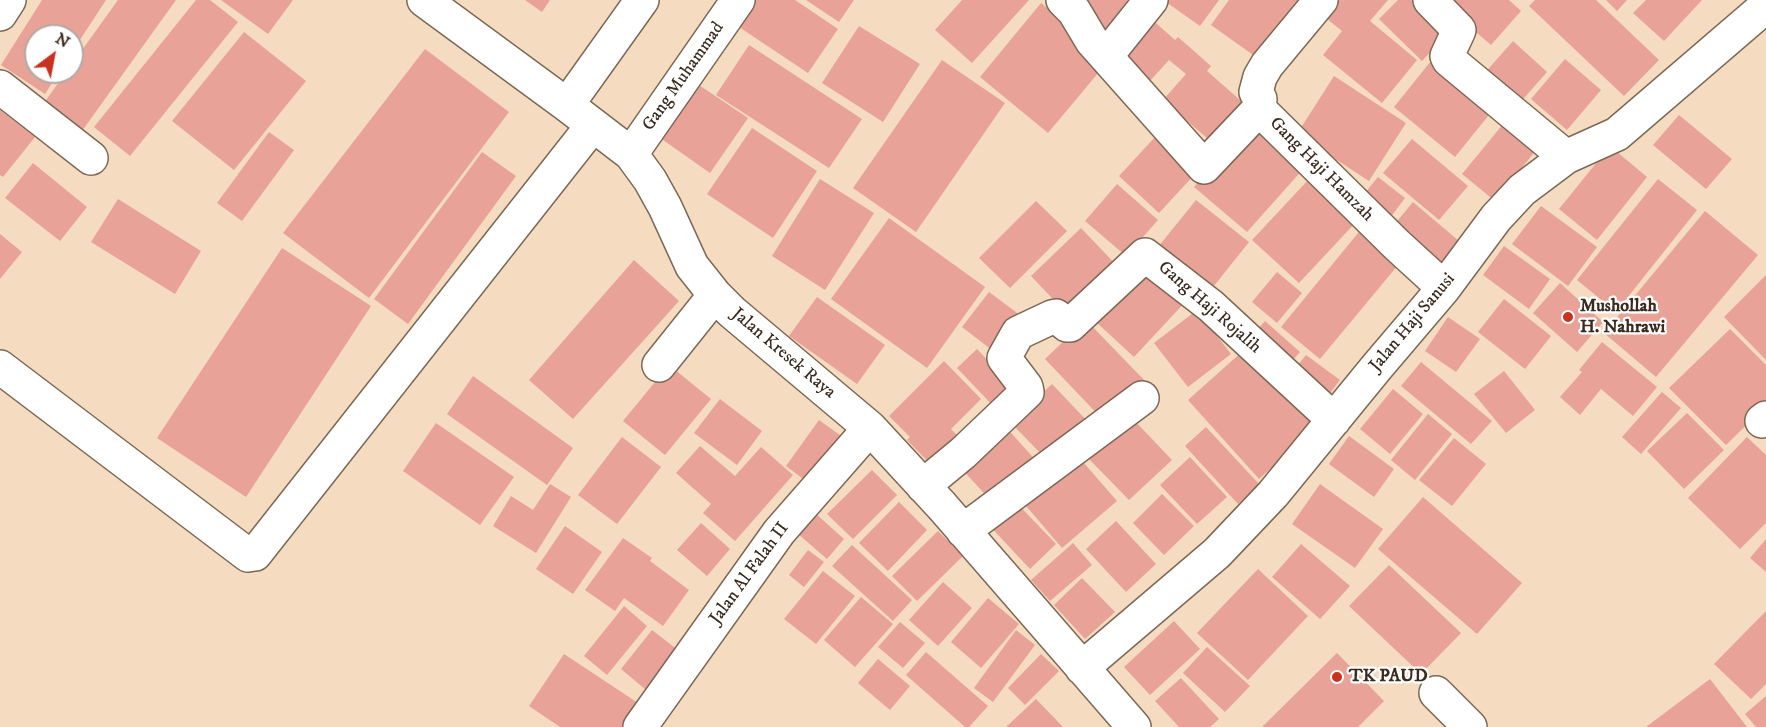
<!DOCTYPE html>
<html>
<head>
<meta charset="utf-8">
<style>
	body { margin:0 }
	#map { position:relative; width:1766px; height:727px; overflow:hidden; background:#f5dbbf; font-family:"IM FELL DW Pica",serif }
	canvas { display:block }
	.north { position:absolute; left:24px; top:24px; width:60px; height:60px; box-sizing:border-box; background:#fff; border:2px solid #b1aaa5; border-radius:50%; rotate:32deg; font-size:16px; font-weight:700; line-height:24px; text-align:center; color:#3b2a1e }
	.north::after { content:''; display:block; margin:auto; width:21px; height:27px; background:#c8321e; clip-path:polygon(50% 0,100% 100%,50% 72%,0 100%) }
</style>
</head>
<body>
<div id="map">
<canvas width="1766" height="727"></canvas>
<div class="north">N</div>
</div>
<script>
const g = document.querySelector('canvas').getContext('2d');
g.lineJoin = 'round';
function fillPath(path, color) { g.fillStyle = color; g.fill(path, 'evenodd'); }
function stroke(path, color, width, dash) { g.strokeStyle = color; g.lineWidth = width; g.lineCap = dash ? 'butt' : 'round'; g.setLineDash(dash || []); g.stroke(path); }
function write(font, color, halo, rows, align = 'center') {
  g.font = font + ' "IM FELL DW Pica",serif'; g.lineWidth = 4.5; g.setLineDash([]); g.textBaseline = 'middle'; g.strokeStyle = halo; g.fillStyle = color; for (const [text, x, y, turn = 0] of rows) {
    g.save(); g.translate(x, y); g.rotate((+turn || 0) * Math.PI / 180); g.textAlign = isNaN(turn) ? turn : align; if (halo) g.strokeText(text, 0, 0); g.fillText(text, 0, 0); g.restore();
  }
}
fillPath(new Path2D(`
	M42,0H106L72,52V36H36V72H59L45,94L1,65Z
	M118,0H176L82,131L44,103L66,72H72V64Z
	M196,0H210L238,22L130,156L94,127Z
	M221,0H293L268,34Z
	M525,0H550L542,12Z
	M749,0H795L838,29L808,73L733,23Z
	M806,0H854L839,22Z
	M962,0H1029L972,63L935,30Z
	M1071,0H1127L1135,7L1110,35Z
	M1167,0H1219L1200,26L1166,2Z
	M1229,0H1298L1304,4L1263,62L1211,25Z
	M1332,0H1388L1370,21L1417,60L1382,103L1323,55L1342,31L1321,14Z
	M1398,0H1423L1452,29L1422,61L1379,19Z
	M1439,0H1509L1521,11L1491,45Z
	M1535,0H1596L1659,60L1624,96L1529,6Z
	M1606,0H1627L1617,11Z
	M1646,0H1702L1664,41L1633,13Z
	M1041,3L1109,60L1048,133L980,77Z
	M1148,16L1175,40L1178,37L1211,66L1207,71L1248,107L1215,145L1163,100L1186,74L1169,60L1150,81L1117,52Z
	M859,26L920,64L883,122L822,83Z
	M244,32L306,81L234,170L172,121Z
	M1513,41L1547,72L1517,106L1482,76Z
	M749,45L862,119L829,168L716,95Z
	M425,49L509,112L369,298L283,233Z
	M1435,56L1497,105L1455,157L1394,107Z
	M1565,59L1601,90L1567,130L1531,99Z
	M942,60L1005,103L916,232L853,188Z
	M1334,76L1406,123L1369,181L1297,134Z
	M690,79L748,118L710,173L653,133Z
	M0,110L35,137L3,177L0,175Z
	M1679,115L1732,159L1706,189L1653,145Z
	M1252,121L1305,167L1247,232L1194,187Z
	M1504,123L1537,149L1495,201L1462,174Z
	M752,128L817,171L773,238L707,194Z
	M269,132L294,150L242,221L217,203Z
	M1156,136L1196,173L1159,213L1119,176Z
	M1412,139L1468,186L1439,220L1383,173Z
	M1610,146L1647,177L1597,240L1559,209Z
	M482,152L516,176L408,324L374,299Z
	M33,163L87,207L60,241L5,198Z
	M1378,177L1405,198L1387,222L1359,200Z
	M1310,178L1357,221L1299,283L1252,240Z
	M820,179L874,213L825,290L772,256Z
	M1658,179L1697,210L1616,312L1577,280Z
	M1117,184L1158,220L1126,256L1085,221Z
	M118,199L201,251L175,294L91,242Z
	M1196,200L1249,242L1206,296L1154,252Z
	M1036,201L1067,231L1010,288L979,258Z
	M1413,202L1459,241L1435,270L1389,231Z
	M1541,206L1597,247L1568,286L1512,244Z
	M1705,211L1758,255L1656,377L1604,333Z
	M889,218L985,287L927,368L831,299Z
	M1363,227L1403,259L1320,359L1281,327Z
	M1081,228L1122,271L1072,319L1031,276Z
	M0,234L22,252L0,279Z
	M1504,246L1550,279L1529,309L1483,275Z
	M282,248L371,306L246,497L157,438Z
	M634,260L679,301L573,419L529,380Z
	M1150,264L1188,299L1134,357L1095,321Z
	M1277,272L1302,293L1277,323L1252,302Z
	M1766,275V360L1724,317Z
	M1560,283L1603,322L1577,352L1533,313Z
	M989,292L1024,318L997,354L962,327Z
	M817,297L885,345L857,384L789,336Z
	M1504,299L1551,336L1525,369L1478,332Z
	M1197,310L1231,354L1188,387L1154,343Z
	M1448,317L1480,339L1456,372L1425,351Z
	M1086,320L1147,383L1105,422L1045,359Z
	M1265,321L1300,352L1286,368L1250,338Z
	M1730,329L1766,365V406L1726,445L1669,388Z
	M1602,342L1657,387L1633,416L1601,389L1580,415L1560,397L1582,372L1579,370Z
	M977,349L1018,393L998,411L957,368Z
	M1244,350L1316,428L1259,479L1188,400Z
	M1306,355L1340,380L1327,397L1293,371Z
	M944,361L981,399L951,429L965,443L936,470L907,440L910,437L889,416Z
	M1421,362L1492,421L1471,444L1401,386Z
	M669,365L711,399L665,455L623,421Z
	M1504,371L1535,410L1506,433L1474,394Z
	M473,376L573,448L547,485L447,414Z
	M1052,384L1090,424L1050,463L1011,423Z
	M1393,389L1423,414L1390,454L1360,429Z
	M1662,392L1681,408L1641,454L1622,437Z
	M720,399L762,431L737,465L694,433Z
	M1687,413L1724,450L1684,489L1647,451Z
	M1428,414L1452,434L1415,480L1391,460Z
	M1132,418L1172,460L1129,500L1089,459Z
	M819,420L844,438L810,484L786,466Z
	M436,423L514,477L480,525L403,471Z
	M1004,425L1039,464L995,505L959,466Z
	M1206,427L1259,484L1238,504L1185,446Z
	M1349,436L1394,469L1374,497L1329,464Z
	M622,437L661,467L617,524L578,495Z
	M1747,437L1766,455V523L1740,549L1688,498Z
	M1454,438L1486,464L1452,506L1419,480Z
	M700,446L735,476L761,447L793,475L735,541L703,513L711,504L676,473Z
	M1076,454L1117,501L1062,548L1021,500Z
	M1190,457L1227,497L1197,524L1160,485Z
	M872,470L897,495L853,539L827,514Z
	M550,484L571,497L536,553L493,526L511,496L533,510Z
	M1320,484L1383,529L1355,568L1292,524Z
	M1162,494L1194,526L1164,555L1133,523Z
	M1423,497L1522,583L1477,634L1378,549Z
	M1012,498L1056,544L1030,569L986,522Z
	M899,502L927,530L888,571L859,543Z
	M815,513L844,539L827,559L797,533Z
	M1116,521L1156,564L1126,592L1086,549Z
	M701,523L730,549L707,576L677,550Z
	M565,526L602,552L573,594L536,569Z
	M938,531L963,556L917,601L892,576Z
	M623,538L652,558L650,561L689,590L663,626L624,598L615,611L585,590Z
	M1766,539V572L1750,558Z
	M1073,543L1092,565L1050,601L1031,580Z
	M1301,544L1350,586L1320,619L1272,577Z
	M852,545L912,600L893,621L832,566Z
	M808,550L824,562L804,587L789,575Z
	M1389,565L1461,633L1421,674L1349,606Z
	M1258,569L1308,616L1248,680L1197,633Z
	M823,571L855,596L816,644L784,619Z
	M1082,578L1115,612L1085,639L1054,605Z
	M943,582L972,608L938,646L909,620Z
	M861,597L893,624L855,667L824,640Z
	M988,598L1019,624L981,668L951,642Z
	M624,606L647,626L607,675L584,656Z
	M1766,611V684L1751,699L1714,664Z
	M1174,621L1200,649L1150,695L1124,667Z
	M900,622L925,643L903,668L878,647Z
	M652,630L683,654L651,694L621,669Z
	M1016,630L1035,645L993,702L974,688Z
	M1207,647L1250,686L1225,712L1183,673Z
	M926,652L988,706L969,727H965L906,675Z
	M1337,653L1384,701L1358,727H1262Z
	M564,654L638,703L622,727H560L529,706Z
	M1041,654L1059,671L1025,705L1008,688Z
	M878,659L910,686L890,710L858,683Z
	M1181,678L1219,719L1210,727H1179L1155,701Z
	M1710,679L1747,727H1646Z
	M1766,696V727H1756L1745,714Z
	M1036,699L1063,727H1006Z`), '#e9a297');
const minor = new Path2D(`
	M424,0L567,105L631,154L650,180L665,207L692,266L715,295L732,312L870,428L942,506L1134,727
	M1063,0L1074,11L1092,41L1204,167L1259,109L1397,245L1444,288
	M1430,0L1459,30L1447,56L1449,60L1566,157
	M0,14L9,0
	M1107,55L1151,0
	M0,87L91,158
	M567,105L642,0
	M1259,109L1260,99L1256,92L1260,77L1267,65L1321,0
	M631,154L738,0
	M659,365L715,295
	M0,367L248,555L255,554L593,125
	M1762,421L1766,418
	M923,486L963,453L1027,392L1026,387L1004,358L1018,333L1052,317L1056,316L1067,325H1070L1145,255L1211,306L1334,420
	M963,531L1142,398
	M1082,668L1217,553L1273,494L1376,368L1444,288L1496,218L1522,190L1566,157L1617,134L1766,6
	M1436,693L1470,727
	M640,727L779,532L870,428`);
stroke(minor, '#7c6856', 36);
stroke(minor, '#fff', 33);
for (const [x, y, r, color] of [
	[1568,317,6,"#c8321e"],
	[1337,677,6,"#c8321e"]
]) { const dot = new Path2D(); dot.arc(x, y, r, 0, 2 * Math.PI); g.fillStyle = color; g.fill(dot); stroke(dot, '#fff', 2); }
write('18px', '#3b2a1e', '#fff', [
	["Gang Muhammad",684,77,-55],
	["Gang Haji Hamzah",1321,170,45],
	["Gang Haji Rojalih",1209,308,41],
	["Jalan Haji Sanusi",1413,323,-50],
	["Jalan Kresek Raya",783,354,40],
	["Jalan Al Falah II",750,574,-54]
]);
write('bold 18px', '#3b2a1e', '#fff', [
	["Mushollah",1580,307],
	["H. Nahrawi",1580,328],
	["TK PAUD",1349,677]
], 'left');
</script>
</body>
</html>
